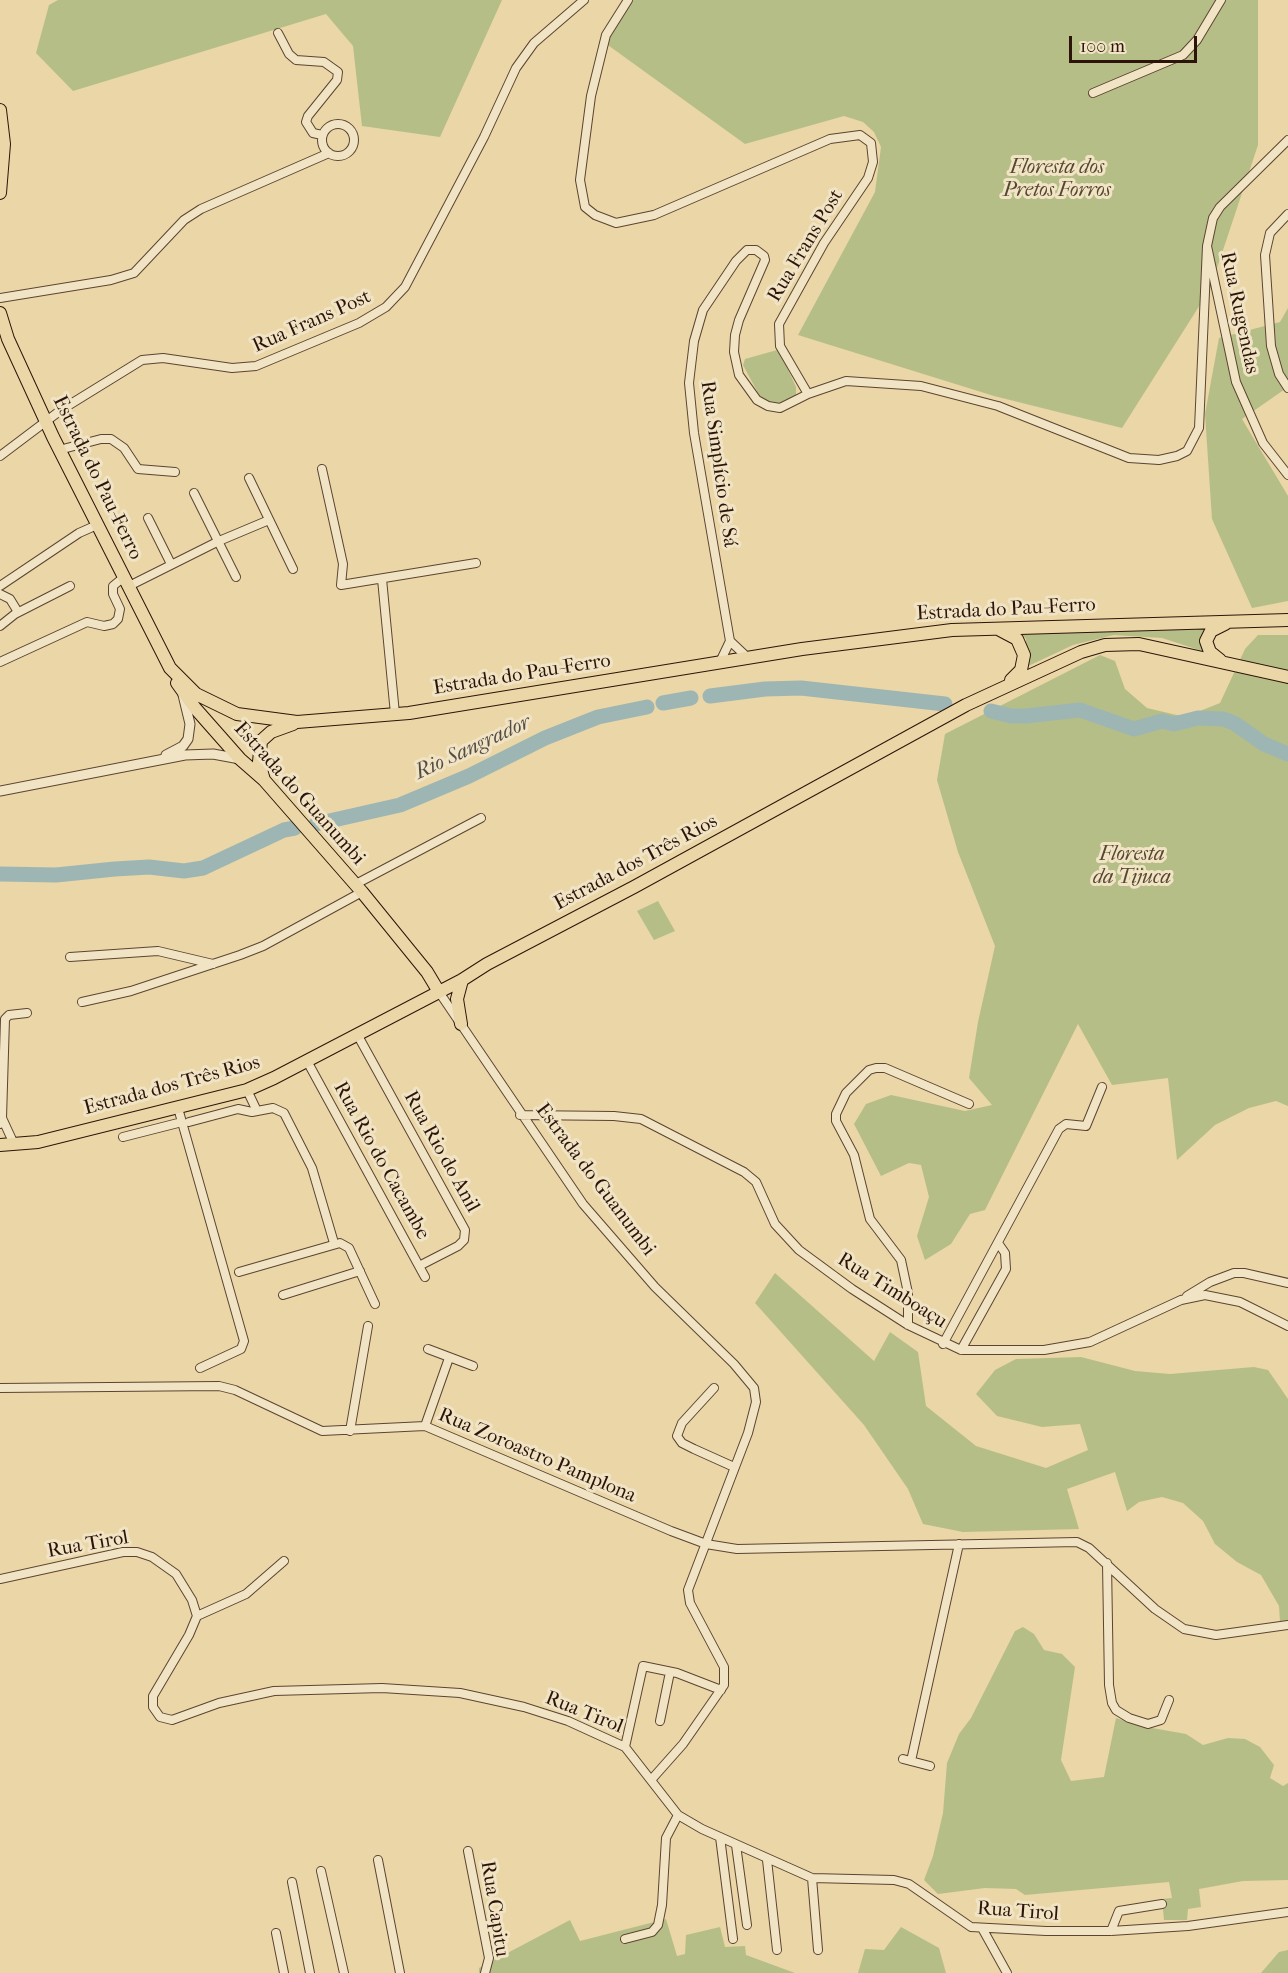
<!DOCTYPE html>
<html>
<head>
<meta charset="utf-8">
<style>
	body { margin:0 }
	#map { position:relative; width:1288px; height:1973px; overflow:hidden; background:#ead6a6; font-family:"IM FELL French Canon",serif }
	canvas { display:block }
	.scale { position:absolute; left:1069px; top:36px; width:128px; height:27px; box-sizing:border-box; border:3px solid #2c140a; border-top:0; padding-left:8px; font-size:18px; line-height:21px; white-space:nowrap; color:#2c140a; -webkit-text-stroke:4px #f1e4c5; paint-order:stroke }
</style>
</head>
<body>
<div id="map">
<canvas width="1288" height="1973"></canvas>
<div class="scale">100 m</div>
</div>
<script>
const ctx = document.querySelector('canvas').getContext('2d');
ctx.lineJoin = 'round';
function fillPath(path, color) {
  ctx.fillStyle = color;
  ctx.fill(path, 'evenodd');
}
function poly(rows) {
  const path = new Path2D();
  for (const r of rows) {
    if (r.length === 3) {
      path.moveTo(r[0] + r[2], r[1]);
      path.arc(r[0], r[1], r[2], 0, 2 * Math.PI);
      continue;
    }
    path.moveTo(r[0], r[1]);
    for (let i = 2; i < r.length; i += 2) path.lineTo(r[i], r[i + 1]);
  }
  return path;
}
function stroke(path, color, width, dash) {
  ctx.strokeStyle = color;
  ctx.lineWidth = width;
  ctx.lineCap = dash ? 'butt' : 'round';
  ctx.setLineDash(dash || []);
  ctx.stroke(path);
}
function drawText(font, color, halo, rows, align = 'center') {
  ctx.font = font + ' "IM FELL French Canon",serif';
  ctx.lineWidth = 6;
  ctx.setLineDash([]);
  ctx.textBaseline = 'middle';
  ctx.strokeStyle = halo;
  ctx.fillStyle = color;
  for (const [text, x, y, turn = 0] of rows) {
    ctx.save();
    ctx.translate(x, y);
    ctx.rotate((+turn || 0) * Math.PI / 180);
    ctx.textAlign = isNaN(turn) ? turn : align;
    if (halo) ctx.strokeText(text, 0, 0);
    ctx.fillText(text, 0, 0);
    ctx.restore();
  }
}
fillPath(poly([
	[58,0,502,0,440,137,362,126,353,46,326,14,73,91,36,53,49,5],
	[633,0,1258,0,1258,145,1210,289,1122,428,994,396,798,335,875,192,881,147,874,132,863,122,844,116,745,144,605,43],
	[1288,308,1288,387,1242,419,1288,496,1288,601,1252,608,1212,519,1205,414,1219,338,1280,322],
	[777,350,780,352,796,387,796,396,777,406,765,402,758,393,743,365,745,359],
	[1208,626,1201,639,1202,651,1162,638,1114,635,1073,645,1024,668,1026,639,1018,631],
	[1258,635,1288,635,1288,1106,1276,1101,1249,1108,1215,1125,1177,1160,1168,1078,1112,1085,1078,1024,985,1210,970,1214,951,1244,925,1260,917,1236,929,1197,921,1165,909,1163,881,1176,854,1124,866,1104,891,1095,965,1111,992,1105,969,1078,978,1022,995,946,958,852,937,780,945,734,1100,655,1115,661,1125,689,1147,708,1185,717,1220,703,1245,649],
	[658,901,675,931,654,940,637,911],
	[775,1273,874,1361,890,1332,918,1352,926,1406,976,1446,1046,1468,1088,1450,1080,1424,1042,1427,997,1416,976,1394,995,1370,1016,1359,1081,1357,1135,1371,1170,1374,1254,1367,1268,1370,1288,1399,1288,1622,1280,1622,1279,1606,1261,1575,1237,1562,1215,1544,1203,1521,1183,1503,1162,1497,1139,1502,1127,1511,1115,1472,1067,1489,1079,1529,963,1532,923,1524,908,1489,864,1425,755,1303],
	[1023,1627,1034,1634,1044,1650,1062,1654,1075,1667,1061,1760,1071,1781,1104,1777,1116,1718,1141,1726,1186,1734,1203,1745,1228,1738,1245,1739,1260,1747,1274,1765,1270,1778,1283,1786,1288,1783,1288,1880,1243,1881,1199,1889,1201,1907,1188,1909,1187,1920,1164,1920,1162,1899,1172,1898,1169,1882,1025,1895,1016,1889,985,1888,938,1894,924,1880,933,1856,943,1813,947,1763,959,1734,971,1718,1015,1631],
	[666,1919,677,1956,685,1954,686,1935,720,1927,725,1947,745,1946,746,1955,795,1973,479,1973,479,1968,570,1920,580,1941],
	[901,1927,939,1948,946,1973,858,1973,865,1949,884,1950],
	[1288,1950,1288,1973,1261,1973,1279,1952]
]), '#b6be87');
stroke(poly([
	[710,696,765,689,801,688,945,704],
	[663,703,691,698],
	[991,711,1011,716,1026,716,1080,710,1134,729,1162,721,1174,724,1198,718,1223,719,1234,723,1264,744,1288,754],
	[316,824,400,805,469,776,545,738,598,717,647,707],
	[0,874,56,875,115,869,149,867,184,871,203,868,284,830,295,828]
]), '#9db6b3', 15);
const minor = poly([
	[628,0,606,35,591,96,580,180,585,207,595,215,616,223,654,215,830,139,860,135,871,143,873,162,868,178,824,243,779,324,780,346,808,394,846,381,921,386,998,406,1129,458,1159,460,1177,456,1187,451,1199,428,1207,246],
	[278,33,289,54,296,60,324,62,338,72,337,80,308,116,306,122,313,133,322,135],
	[1093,93,1183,55,1197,40,1221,0],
	[338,140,16],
	[1288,140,1220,207,1213,218,1207,246,1236,382,1263,443,1288,475],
	[1288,214,1270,233,1265,255,1271,346,1279,374,1288,388],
	[0,298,111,280,134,273,184,220,201,209,329,153],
	[59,450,101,439,111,439,124,448,138,469,175,472],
	[0,456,61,410,142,360,163,358,232,368,256,366,359,323,386,307,405,287,484,137,516,68,534,43,584,0],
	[322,469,343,564,341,585,476,563],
	[249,478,293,569],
	[194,493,236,577],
	[148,518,171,564],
	[382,579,395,714],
	[0,586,79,533,97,525],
	[129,586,219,541,269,520],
	[0,594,10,599,18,612],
	[0,626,15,614,70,586],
	[730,641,748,658],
	[0,662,87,622,104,626,113,624,118,619,120,609,113,594,113,586,124,577],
	[720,662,730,641,694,433,689,383,694,341,703,310,736,261,747,250,756,250,764,256,765,260,739,320,735,335,734,352,739,375,757,400,768,406,780,408,808,394],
	[354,885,481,818],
	[70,957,158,951,213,964],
	[439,992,583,1204,655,1287,734,1364,754,1388,756,1402,748,1433,688,1590,690,1603,724,1667,724,1685,683,1744,651,1780],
	[82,1002,131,991,240,955,263,946,362,892],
	[357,1034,465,1230,464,1240,458,1246,419,1266],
	[307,1061,425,1277],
	[247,1090,257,1111],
	[178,1108,244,1341,241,1349,200,1368],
	[520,1115,614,1116,641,1119,744,1172,756,1182,775,1224,799,1250,852,1289,908,1325,961,1350,1044,1350,1090,1342,1181,1300,1205,1295,1240,1302,1288,1326],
	[2,1118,14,1144],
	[189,1122,238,1109,252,1112,273,1108,284,1113,312,1168,334,1243],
	[0,1124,2,1118,5,1019,9,1015,27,1013],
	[123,1137,182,1122],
	[239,1272,340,1243,349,1248,375,1304],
	[283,1295,360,1271],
	[1187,1296,1210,1282,1234,1273,1244,1273,1288,1283],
	[908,1325,908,1293,901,1260,870,1219,854,1155,836,1121,836,1114,846,1093,869,1070,876,1068,885,1068,969,1104],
	[943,1344,1059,1129,1066,1124,1086,1126,1102,1087],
	[428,1349,473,1366],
	[961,1350,1006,1269,1005,1253,998,1243],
	[0,1388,219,1386,235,1390,322,1431,425,1426,671,1531,706,1544,737,1549,1077,1542,1089,1548,1155,1609,1184,1629,1216,1635,1288,1625],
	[714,1388,682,1423,677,1436,682,1443,694,1449,734,1467],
	[425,1426,449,1358],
	[350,1431,368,1326],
	[1107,1563,1109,1685,1112,1703,1116,1710,1129,1718,1148,1724,1161,1720,1169,1700],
	[0,1579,123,1552,137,1552,152,1557,176,1574,192,1600,197,1616,189,1635,153,1696,153,1707,160,1717,172,1720,219,1703,274,1691,382,1688,460,1693,524,1707,568,1721,625,1747,678,1815,702,1829,812,1878,894,1880,909,1884,971,1927,1046,1931,1111,1931,1188,1926,1288,1912],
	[197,1616,246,1594,284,1561],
	[660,1721,670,1672],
	[625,1747,643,1666,677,1673,721,1690],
	[903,1759,930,1766],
	[911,1761,959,1544],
	[720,1837,733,1939],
	[736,1845,747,1925],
	[468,1851,489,1958,485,1973],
	[378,1860,400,1973],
	[767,1860,777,1950],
	[321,1871,344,1973],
	[812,1878,818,1950],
	[292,1882,310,1973],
	[982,1928,1007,1973],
	[1111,1931,1119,1911,1162,1904],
	[276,1933,284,1973],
	[625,1939,652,1932,658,1925,662,1905,666,1838,678,1815]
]);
const tertiary = poly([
	[166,755,183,746,188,739,190,724,183,695],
	[0,791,185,755,213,754,240,759]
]);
const primary = poly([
	[0,110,4,144,0,193],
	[0,313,8,339,53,437,170,668,196,694,237,714,297,722,409,713,802,649,952,630,1288,620],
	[1000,630,1017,639,1024,655,1021,670,1011,680],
	[1220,660,1210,652,1206,641,1211,631,1225,624],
	[177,683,195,708,240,759,264,780,362,892,427,972,439,992],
	[264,780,259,762,261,741,271,732,293,724],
	[461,1024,457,999,462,980],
	[0,1145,38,1142,247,1090,274,1078,462,980,487,964,634,887,966,705,1081,652,1105,645,1139,644,1288,677]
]);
stroke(minor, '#5c4431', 10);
stroke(tertiary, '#5c4431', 11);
stroke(primary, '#2c140a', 14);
stroke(minor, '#f1e4c5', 8);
stroke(tertiary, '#f1e4c5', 9);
stroke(primary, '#ead6a6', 12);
drawText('italic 20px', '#554730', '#f1e4c5', [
	["Floresta dos",1057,168],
	["Pretos Forros",1057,191],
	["Floresta",1132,855],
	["da Tijuca",1132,878]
]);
drawText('20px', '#2c140a', '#f1e4c5', [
	["Rua Frans Post",806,246,-59],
	["Rua Rugendas",1239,313,78],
	["Rua Frans Post",312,322,-24],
	["Rua Simplício de Sá",718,464,82],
	["Estrada do Pau-Ferro",97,478,64],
	["Estrada do Pau-Ferro",1006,610,-3],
	["Estrada do Pau-Ferro",522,675,-9],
	["Estrada do Guanumbi",299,794,48],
	["Estrada dos Três Rios",636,863,-28],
	["Estrada dos Três Rios",172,1086,-15],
	["Rua Rio do Anil",441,1152,61],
	["Rua Rio do Cacambe",381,1161,61],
	["Estrada do Guanumbi",595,1180,53],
	["Rua Timboaçu",892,1291,32],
	["Rua Zoroastro Pamplona",537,1456,23],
	["Rua Tirol",88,1545,-10],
	["Rua Tirol",584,1713,22],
	["Rua Capitu",494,1909,81],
	["Rua Tirol",1018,1912,4]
]);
drawText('italic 21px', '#544d45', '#f1e4c5', [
	["Rio Sangrador",473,748,-25]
]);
</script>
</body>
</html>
